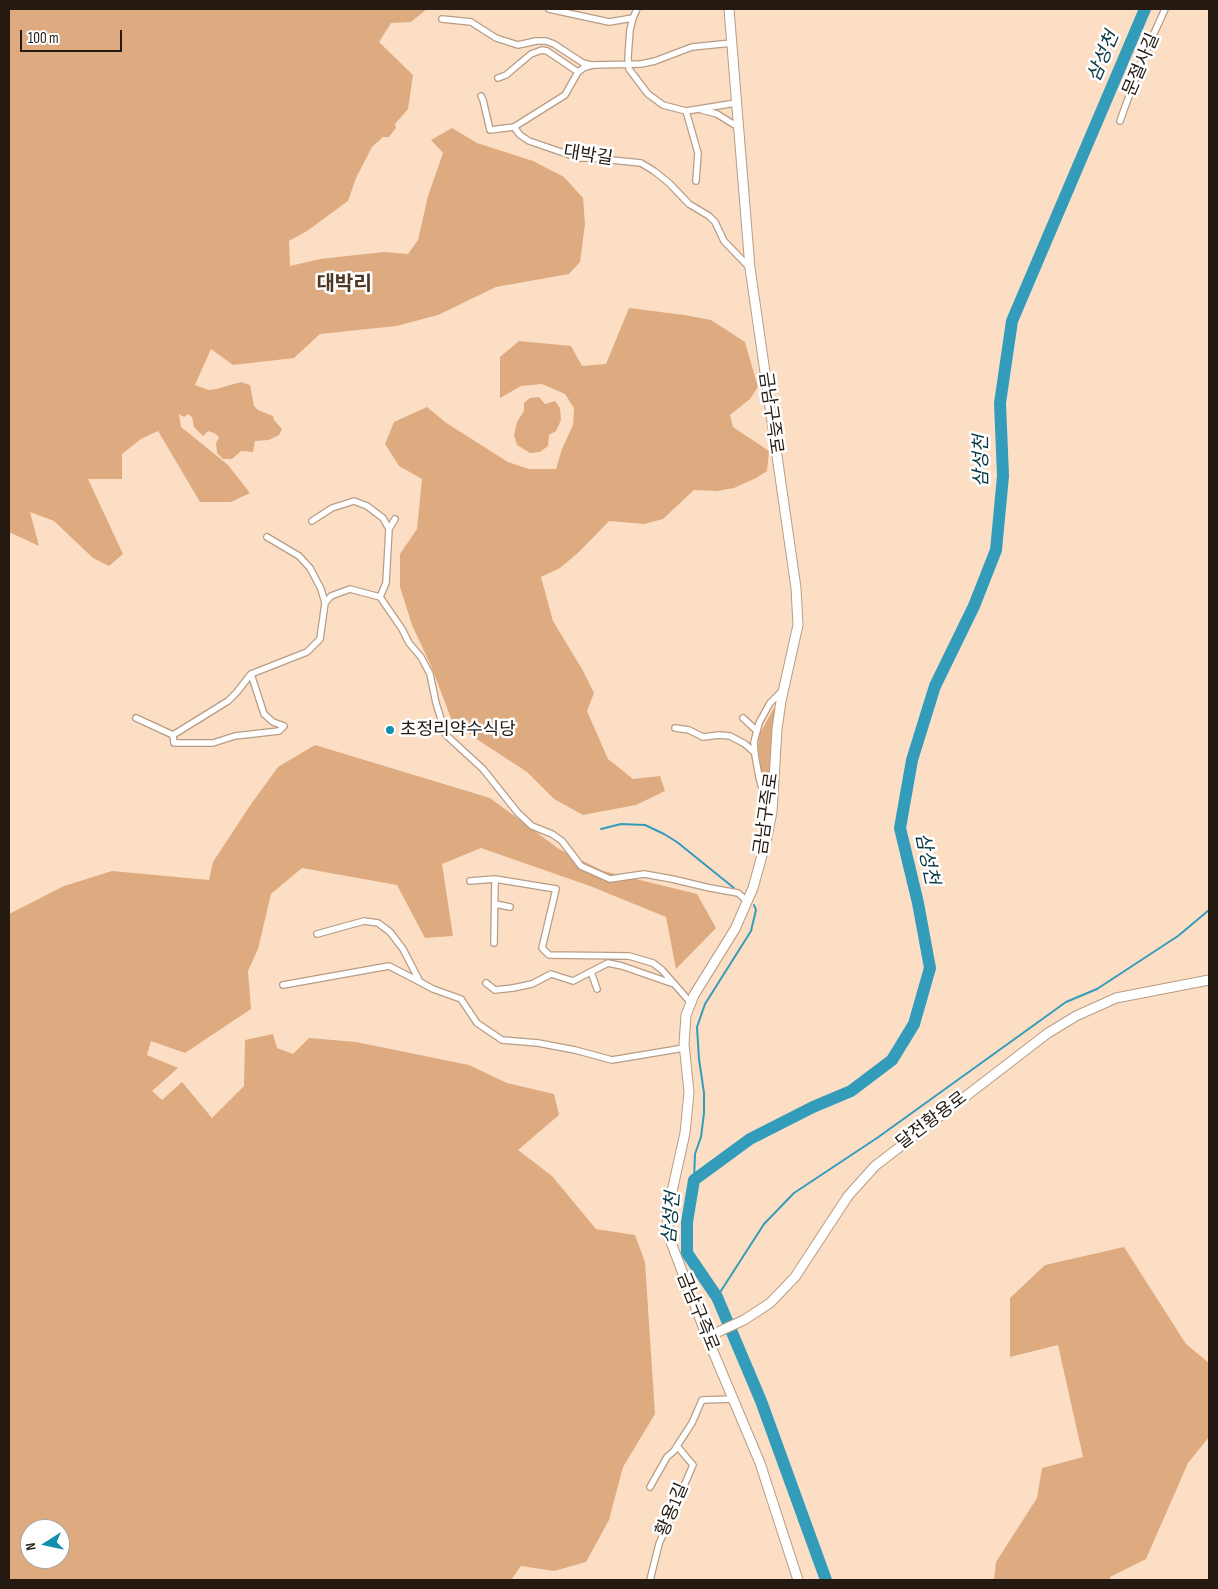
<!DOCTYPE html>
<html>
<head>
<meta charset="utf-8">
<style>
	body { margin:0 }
	#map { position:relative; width:1218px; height:1589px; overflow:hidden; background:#fcdec5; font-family:"Sofia Sans Condensed",sans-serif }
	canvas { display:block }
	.frame { position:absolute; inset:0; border:10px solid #251a11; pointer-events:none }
	.north { position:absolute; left:20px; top:1519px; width:50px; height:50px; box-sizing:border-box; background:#fff; border:1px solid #a8a3a0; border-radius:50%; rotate:260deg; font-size:14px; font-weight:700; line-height:20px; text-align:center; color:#251a11 }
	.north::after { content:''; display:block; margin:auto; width:18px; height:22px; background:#118dae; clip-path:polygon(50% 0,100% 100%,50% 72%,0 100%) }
	.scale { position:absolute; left:20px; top:30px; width:102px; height:22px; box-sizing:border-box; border:2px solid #251a11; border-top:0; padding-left:6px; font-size:15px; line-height:18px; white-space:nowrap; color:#251a11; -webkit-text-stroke:4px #fff; paint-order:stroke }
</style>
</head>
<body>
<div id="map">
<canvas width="1218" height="1589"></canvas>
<div class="frame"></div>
<div class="north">N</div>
<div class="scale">100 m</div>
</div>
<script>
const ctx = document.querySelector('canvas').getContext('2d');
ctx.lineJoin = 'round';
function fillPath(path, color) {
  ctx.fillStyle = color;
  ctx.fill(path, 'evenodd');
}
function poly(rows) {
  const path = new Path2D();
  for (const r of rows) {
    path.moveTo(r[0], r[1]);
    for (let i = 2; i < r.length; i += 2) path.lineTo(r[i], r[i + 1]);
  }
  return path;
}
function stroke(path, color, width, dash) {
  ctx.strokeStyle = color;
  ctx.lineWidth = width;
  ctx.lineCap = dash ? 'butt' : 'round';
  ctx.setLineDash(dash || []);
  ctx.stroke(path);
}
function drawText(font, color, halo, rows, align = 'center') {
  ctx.font = font + ' "Sofia Sans Condensed","Noto Sans KR",sans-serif';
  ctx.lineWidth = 5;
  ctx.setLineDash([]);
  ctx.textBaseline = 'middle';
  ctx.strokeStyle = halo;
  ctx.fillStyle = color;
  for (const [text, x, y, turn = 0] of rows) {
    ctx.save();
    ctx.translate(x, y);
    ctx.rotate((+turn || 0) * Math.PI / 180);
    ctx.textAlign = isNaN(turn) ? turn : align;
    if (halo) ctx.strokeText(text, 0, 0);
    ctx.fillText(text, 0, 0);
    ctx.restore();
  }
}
fillPath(poly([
	[9,9,427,9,411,22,391,23,379,42,413,75,408,109,395,124,396,128,389,137,383,137,372,147,356,178,348,201,307,231,289,241,290,266,320,259,384,252,408,254,418,240,428,196,443,153,431,140,452,128,477,143,533,161,564,177,583,198,585,224,580,262,569,274,496,287,438,315,396,326,320,334,294,358,233,365,211,349,195,385,209,390,216,389,241,382,250,385,254,406,258,410,273,416,274,420,282,429,279,435,269,440,255,441,253,452,241,451,232,459,223,459,217,453,216,443,219,437,214,433,208,431,203,436,194,427,192,417,188,414,184,417,179,414,181,427,228,465,250,493,231,502,200,502,158,431,141,439,122,454,122,479,88,479,123,554,109,566,93,558,54,521,30,512,39,546,9,532],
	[629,308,684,315,711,320,745,342,758,387,750,399,730,415,733,427,769,451,767,471,756,478,734,488,717,491,694,490,663,519,644,524,609,521,579,552,560,568,541,577,553,621,582,669,594,693,587,711,608,759,633,779,660,776,665,791,636,805,583,815,554,799,527,772,478,740,452,721,432,668,412,625,400,587,400,554,417,529,422,479,399,466,385,444,394,422,427,407,445,422,508,462,529,469,556,469,562,449,573,425,574,408,565,394,542,384,521,386,500,398,500,357,519,341,571,346,582,366,606,364],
	[539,397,545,404,555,401,560,408,561,420,556,431,549,435,548,446,540,452,530,453,517,445,514,435,517,422,524,411,524,403,530,398],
	[775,706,769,790,761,770,758,746,760,733],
	[315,745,490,798,559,849,603,871,697,894,716,928,676,969,666,917,590,886,481,848,442,864,453,936,425,938,397,885,302,868,271,894,258,949,248,971,251,1009,185,1053,151,1041,147,1055,178,1068,152,1091,162,1100,182,1082,212,1118,244,1086,245,1040,273,1034,277,1048,293,1054,309,1038,356,1042,469,1065,507,1083,554,1094,559,1115,518,1150,552,1176,596,1229,635,1235,645,1262,655,1414,623,1467,609,1520,586,1562,554,1571,521,1566,511,1580,9,1580,9,914,64,886,112,871,209,880,213,862,249,807,278,767],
	[30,1529,60,1529,60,1559,30,1559],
	[1124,1247,1186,1344,1209,1363,1209,1437,1188,1463,1146,1559,1110,1577,1110,1580,994,1580,996,1562,1037,1498,1042,1468,1083,1457,1058,1345,1010,1357,1010,1298,1045,1265]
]), '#deab80');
stroke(poly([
	[601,829,621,824,645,825,664,834,677,842,734,888],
	[694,1180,695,1154,701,1137,704,1113,704,1093,699,1059,697,1027,705,1004,751,931,756,910,754,905],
	[717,1297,764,1224,794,1193,877,1138,1066,1002,1097,989,1178,936,1209,910]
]), '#349cbb', 2);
stroke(poly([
	[826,1580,761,1401,717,1297,687,1253,687,1222,694,1180,750,1139,813,1107,851,1091,892,1060,914,1024,930,968,918,903,900,828,912,760,935,686,974,606,996,550,1003,476,1000,403,1012,321,1145,9]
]), '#349cbb', 12);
const minor = poly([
	[549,9,609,22,633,18],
	[637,9,633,18,630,30,628,57,629,69,648,94,663,105,686,111,736,103],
	[442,19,471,22,496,38,518,45,536,41,546,41,554,44,583,63,591,65],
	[498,78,506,75,531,54,542,50,547,51,578,72],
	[481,96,483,100,490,130,514,127,565,95,578,72,585,67,593,65,641,64,655,61,692,47,732,43],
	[702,110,717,114,738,127],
	[686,111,698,153,696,181],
	[1120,121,1142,60,1165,9],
	[514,127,520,135,529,141,570,155,580,158,591,158,641,163,654,171,669,183,689,204,709,216,715,222,724,241,750,268],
	[312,521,332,508,354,501,367,506,383,518,389,529,395,519],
	[389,529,386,583,380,597,402,629,409,643,421,657,430,674,436,703,446,735,483,769,518,813,532,826,552,834,562,841,581,866,610,879,644,874,672,879,710,888,738,893,747,901],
	[267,537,299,556,310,568,321,589,325,603,331,596,350,589,380,597],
	[136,718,173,735,228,701,237,692,251,674,307,652,320,639,325,603],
	[743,718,757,731],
	[675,728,689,730,703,737,719,735,730,736,745,744,755,753],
	[173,735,174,743,213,743,235,736,279,731,284,726,273,722,264,714,251,674],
	[771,808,764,796,759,777,755,755,754,742,759,723,770,703,782,691],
	[470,881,495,879,556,889,542,948,549,955,629,956,653,963,662,970,691,1003],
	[495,904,510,907],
	[317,934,364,921,378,923,390,932,403,949,420,982,433,989,461,999,477,1023,502,1040,538,1043,575,1050,612,1060,684,1048],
	[494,943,495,879],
	[591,972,597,989],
	[486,983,495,990,513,988,532,984,551,974,573,981,608,963,622,966,671,983],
	[283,985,389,966,420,982],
	[650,1487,667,1457,674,1451,677,1446],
	[650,1580,659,1544,693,1465,677,1446,692,1423,702,1400,733,1399]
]);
const secondary = poly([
	[729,9,750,268,796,588,798,625,781,701,777,729,772,812,766,841,753,888,735,929,694,995,686,1015,684,1044,689,1092,685,1133,667,1214,669,1237,707,1337,760,1463,798,1580],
	[707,1337,744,1320,770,1303,795,1277,848,1196,875,1166,1048,1033,1076,1016,1116,998,1209,980]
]);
stroke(minor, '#b89c84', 8);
stroke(secondary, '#b89c84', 11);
stroke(minor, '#fff', 5.5);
stroke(secondary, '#fff', 9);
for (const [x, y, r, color] of [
	[390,730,5,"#118dae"]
]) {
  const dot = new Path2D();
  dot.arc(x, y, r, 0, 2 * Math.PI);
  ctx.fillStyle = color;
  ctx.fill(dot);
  stroke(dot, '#fff', 2);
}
drawText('18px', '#251a11', '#fff', [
	["문절사길",1142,65,-67],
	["대박길",588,156,9],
	["금남구즉로",770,413,82],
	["금남구즉로",767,814,-82],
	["달전황용로",932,1121,-37],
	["금남구즉로",697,1312,68],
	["황용1길",673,1510,-67]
]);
drawText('18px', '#251a11', '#fff', [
	["초정리약수식당",400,730]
], 'left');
drawText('italic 19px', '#073744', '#fff', [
	["삼성천",1104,57,-67],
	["삼성천",982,461,-90],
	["삼성천",926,859,78],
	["삼성천",672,1218,-85]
]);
drawText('bold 20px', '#4f3823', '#fff', [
	["대박리",344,285]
]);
</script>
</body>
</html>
